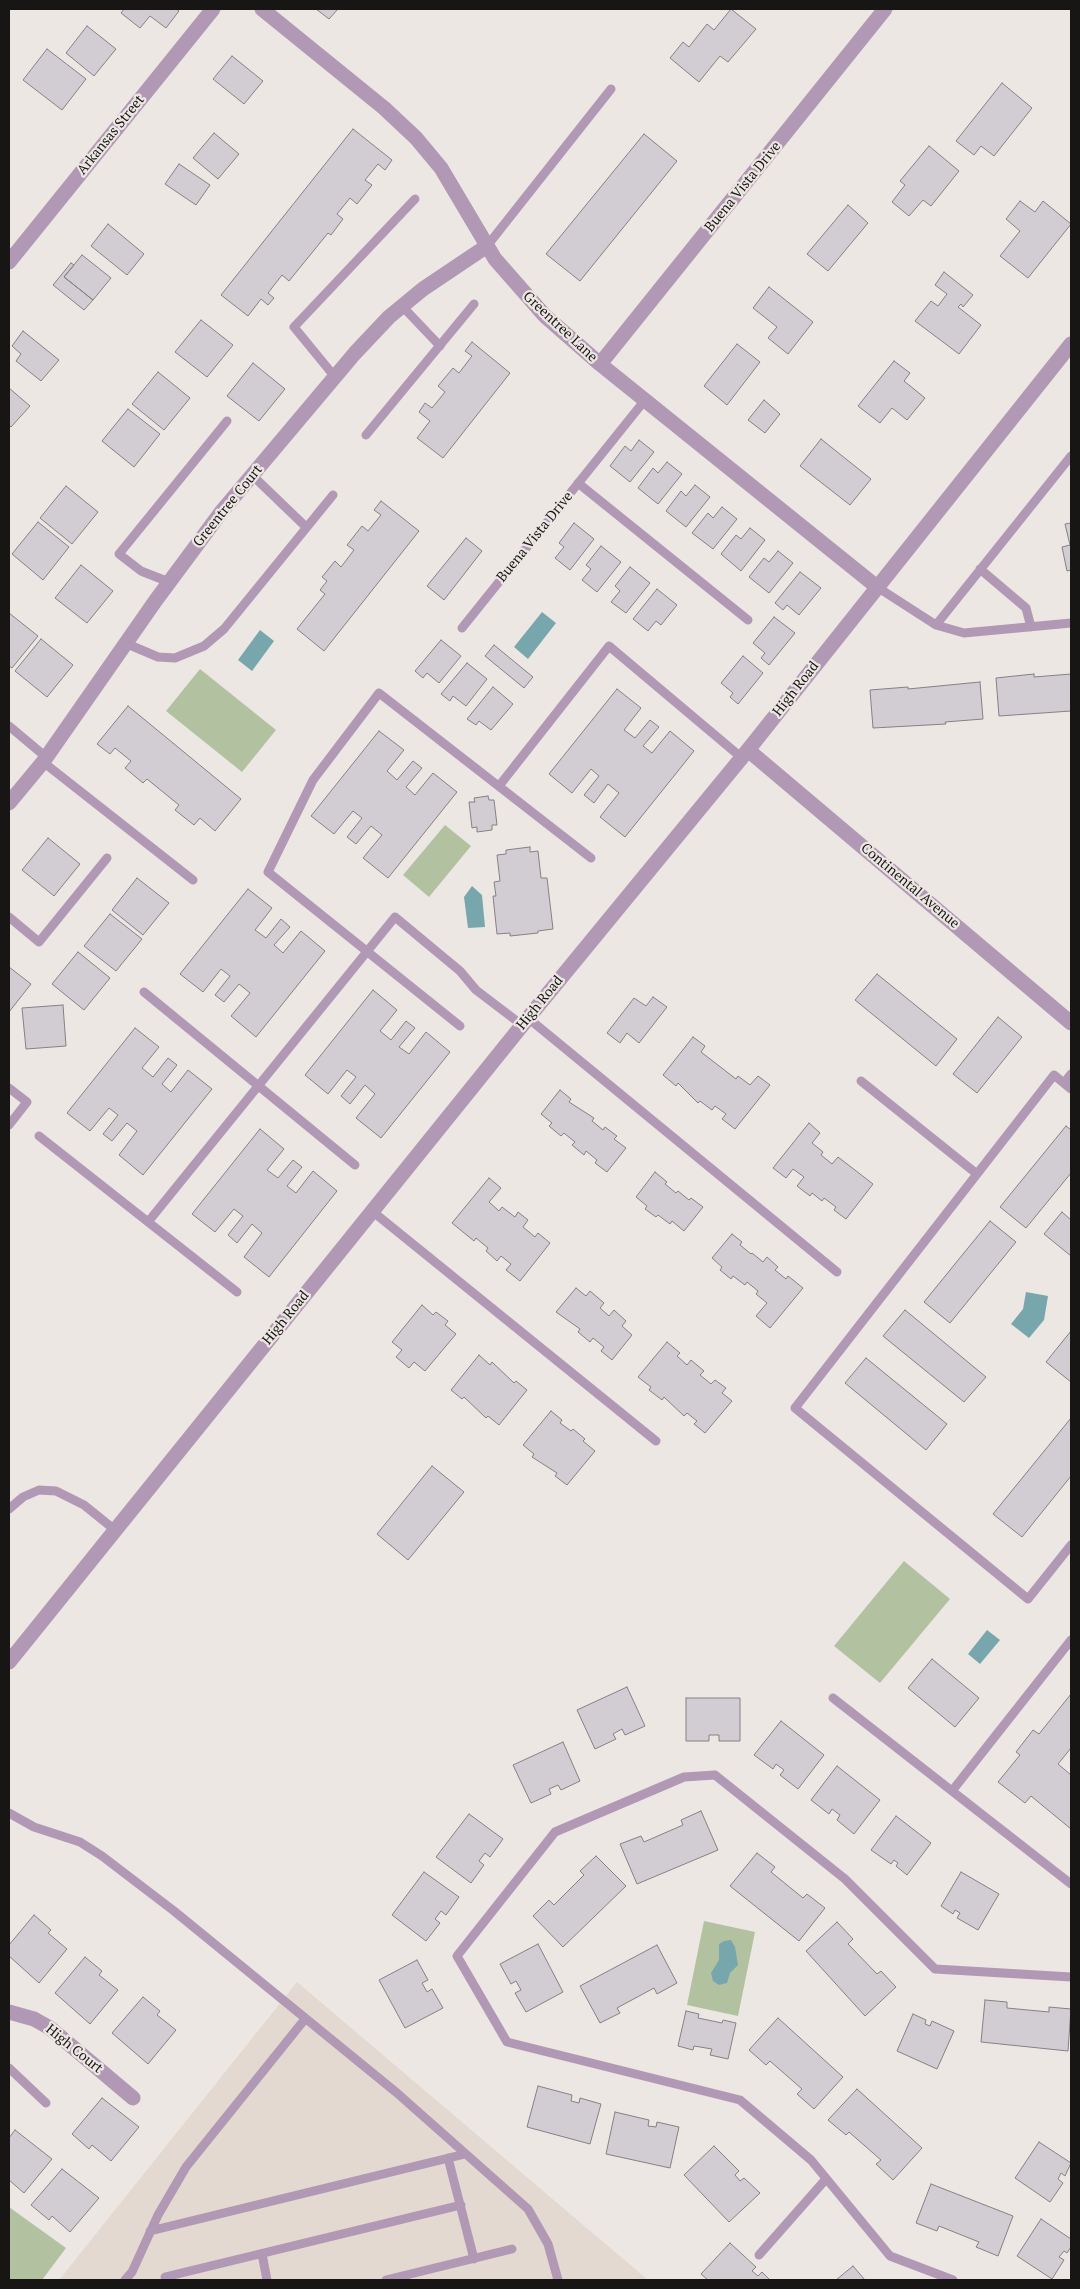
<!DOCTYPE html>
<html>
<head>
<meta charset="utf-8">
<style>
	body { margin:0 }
	#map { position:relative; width:1080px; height:2289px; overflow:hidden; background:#ece7e3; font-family:"PT Serif",serif }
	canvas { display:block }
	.frame { position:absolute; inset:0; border:10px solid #181615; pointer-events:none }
</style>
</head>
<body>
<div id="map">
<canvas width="1080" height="2289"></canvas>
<div class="frame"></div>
</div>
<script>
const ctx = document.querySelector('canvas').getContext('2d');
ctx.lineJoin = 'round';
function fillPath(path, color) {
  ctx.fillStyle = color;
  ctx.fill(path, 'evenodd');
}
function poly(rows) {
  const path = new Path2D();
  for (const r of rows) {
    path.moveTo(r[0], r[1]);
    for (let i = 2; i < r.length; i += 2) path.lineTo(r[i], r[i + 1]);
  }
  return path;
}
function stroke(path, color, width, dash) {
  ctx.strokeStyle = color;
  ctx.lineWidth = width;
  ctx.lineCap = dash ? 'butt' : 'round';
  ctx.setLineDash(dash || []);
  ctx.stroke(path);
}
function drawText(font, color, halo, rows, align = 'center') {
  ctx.font = font + ' "PT Serif",serif';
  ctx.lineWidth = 4.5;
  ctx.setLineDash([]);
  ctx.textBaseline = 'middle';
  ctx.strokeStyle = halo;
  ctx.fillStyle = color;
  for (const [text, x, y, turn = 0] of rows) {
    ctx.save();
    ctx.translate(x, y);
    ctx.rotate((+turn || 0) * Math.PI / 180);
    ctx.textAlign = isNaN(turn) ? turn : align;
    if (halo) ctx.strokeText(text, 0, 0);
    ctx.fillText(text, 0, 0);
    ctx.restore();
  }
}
fillPath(poly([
	[297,1982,648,2280,59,2280]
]), '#e4d9d0');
fillPath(poly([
	[200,669,276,730,242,772,166,711],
	[445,825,471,846,429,897,403,875],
	[904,1561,950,1599,880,1683,834,1646],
	[704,1921,755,1932,738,2016,687,2005],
	[9,2207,66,2248,42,2280,9,2280]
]), '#b2c2a1');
fillPath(poly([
	[542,612,556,623,528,659,514,647],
	[260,630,274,641,252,671,238,660],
	[472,886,482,895,485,927,468,928,464,897],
	[1026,1292,1048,1296,1044,1320,1029,1338,1011,1324,1023,1309],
	[987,1630,1000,1640,980,1664,968,1654],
	[731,1940,735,1947,738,1965,730,1973,727,1983,719,1985,713,1981,711,1973,719,1960,719,1944,724,1941]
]), '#77a7ac');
const building = poly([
	[124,9,176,9,179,11,166,28,150,16,140,28,121,13,124,9],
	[316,9,338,9,329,19,316,9],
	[731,9,756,29,728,62,720,56,699,82,670,58,683,42,689,47,707,24,714,30,731,9],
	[87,26,116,49,94,76,66,53,87,26],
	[47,49,86,79,62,110,23,80,47,49],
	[232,56,263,81,244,104,213,79,232,56],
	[1002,83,1032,108,994,156,981,146,974,155,956,141,1002,83],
	[353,129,392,160,385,170,378,164,365,180,372,185,357,204,350,198,337,214,343,219,331,235,328,233,289,281,282,275,268,293,274,298,268,305,261,299,248,316,221,295,353,129],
	[214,133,239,154,218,179,193,158,214,133],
	[644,134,677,161,580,281,546,254,644,134],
	[929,146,959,171,931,206,923,200,909,216,892,202,905,185,900,181,929,146],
	[179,164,210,185,196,205,165,184,179,164],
	[1020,201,1035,212,1043,201,1071,224,1028,278,1000,256,1020,231,1006,219,1020,201],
	[848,205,868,223,828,271,807,254,848,205],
	[108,224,144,254,127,275,91,246,108,224],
	[82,255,111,278,93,300,64,277,82,255],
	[71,263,74,265,64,277,93,300,84,310,53,285,71,263],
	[944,272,973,295,963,307,961,304,958,307,981,325,959,354,915,321,931,301,938,306,947,294,935,285,944,272],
	[769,287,813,322,788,354,768,338,777,327,753,308,769,287],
	[201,320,233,345,207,377,175,352,201,320],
	[23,331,59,360,41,381,16,361,21,354,12,346,23,331],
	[472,342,510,373,443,458,417,438,430,421,419,412,425,403,432,408,445,392,438,386,453,368,459,373,472,356,465,351,472,342],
	[737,344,760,362,727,405,704,386,737,344],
	[894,361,910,373,904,381,925,398,907,420,892,408,880,423,858,406,894,361],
	[253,363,285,389,259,421,227,396,253,363],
	[158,372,190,398,164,430,132,404,158,372],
	[9,388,30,406,11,427,9,425,9,388],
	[764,400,780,414,765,433,748,420,764,400],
	[128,409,160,434,134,467,102,441,128,409],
	[821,439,871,479,850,505,800,466,821,439],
	[639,440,654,452,630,482,610,466,625,446,631,451,639,440],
	[667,462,682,474,658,504,638,488,653,468,658,473,667,462],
	[695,485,710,497,686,527,666,511,681,491,686,496,695,485],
	[66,486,98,512,72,544,40,518,66,486],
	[381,501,419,531,324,651,297,629,325,594,320,590,327,581,322,577,335,561,341,567,354,550,347,545,362,526,368,531,381,515,374,510,381,501],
	[722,507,737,519,713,549,692,533,708,513,713,518,722,507],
	[38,522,69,547,43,580,12,554,38,522],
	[574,523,594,539,570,570,555,558,564,547,559,543,574,523],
	[1071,523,1071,570,1067,571,1062,547,1070,545,1065,524,1071,523],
	[750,528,765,540,741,571,721,554,736,535,741,539,750,528],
	[466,538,482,551,444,600,427,586,466,538],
	[601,546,621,562,597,592,582,580,591,569,586,565,601,546],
	[778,551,793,563,769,593,749,577,764,558,769,562,778,551],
	[81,565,113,591,87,623,55,598,81,565],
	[630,567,650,583,626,613,611,602,620,591,615,586,630,567],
	[800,572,821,588,799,615,787,605,783,610,775,603,800,572],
	[657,589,677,605,661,625,656,621,648,631,633,619,657,589],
	[9,613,38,636,12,668,9,666,9,613],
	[774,617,795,633,769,665,761,658,765,653,753,643,774,617],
	[41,639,73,665,47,697,15,671,41,639],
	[441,640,461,656,439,683,427,673,423,678,415,671,441,640],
	[494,645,533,677,524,688,485,656,494,645],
	[743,656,763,673,738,704,730,697,733,693,721,683,743,656],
	[467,663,487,679,466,706,453,696,450,701,441,694,467,663],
	[1034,674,1034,677,1071,674,1071,711,999,716,996,678,1034,674],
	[980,682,983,719,945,722,946,724,873,728,870,690,908,687,908,689,980,682],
	[493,687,513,704,491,730,479,721,476,725,467,719,493,687],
	[617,689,641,708,624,730,635,738,650,720,659,727,643,746,652,753,670,731,694,751,625,837,600,817,619,793,608,784,594,803,584,795,599,776,591,769,572,793,549,774,617,689],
	[128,706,241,799,215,831,200,818,194,825,175,810,179,805,147,779,143,783,125,768,131,761,115,748,110,754,97,744,128,706],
	[379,731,404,750,387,771,397,780,413,761,422,768,406,787,415,795,433,773,457,792,388,878,363,858,382,835,371,826,356,844,347,837,362,818,353,811,334,834,311,816,379,731],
	[488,796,489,800,494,800,497,825,492,825,492,830,477,832,477,827,472,828,469,802,475,802,474,798,488,796],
	[48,838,80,864,54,896,22,870,48,838],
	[530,847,530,852,538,851,541,878,547,878,553,929,538,931,538,933,510,936,510,933,497,934,493,896,496,896,494,882,500,881,497,855,506,854,506,850,530,847],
	[137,878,169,903,143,935,112,910,137,878],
	[248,889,272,908,255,930,266,938,281,919,290,927,274,945,283,953,301,931,325,951,256,1037,231,1016,250,993,239,984,224,1002,215,995,230,976,221,969,203,992,180,974,248,889],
	[110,914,142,939,116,971,84,946,110,914],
	[78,952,110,978,84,1010,52,984,78,952],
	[9,967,31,984,9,1012,9,967],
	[877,974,957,1039,936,1066,855,1000,877,974],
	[373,990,397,1010,380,1031,391,1040,406,1021,415,1028,399,1047,409,1054,426,1032,450,1052,381,1138,356,1118,375,1094,365,1085,350,1104,341,1096,356,1077,347,1070,328,1094,305,1075,373,990],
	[653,997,667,1007,639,1043,627,1033,620,1043,607,1033,634,998,646,1006,653,997],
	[63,1005,66,1046,26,1049,22,1008,63,1005],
	[998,1017,1022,1037,977,1093,953,1074,998,1017],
	[135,1028,159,1047,142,1068,153,1077,168,1058,177,1065,162,1084,171,1092,188,1070,212,1089,143,1175,119,1155,137,1131,127,1123,112,1141,103,1134,118,1115,109,1108,90,1131,67,1113,135,1028],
	[693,1037,705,1046,701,1052,736,1079,738,1076,750,1085,758,1076,770,1085,735,1129,722,1119,726,1114,715,1106,712,1110,700,1101,698,1103,678,1083,676,1086,663,1075,693,1037],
	[560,1090,571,1099,569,1102,594,1118,592,1121,603,1130,605,1127,617,1136,614,1139,626,1148,607,1172,595,1163,597,1160,586,1151,584,1155,572,1145,575,1142,564,1133,561,1136,549,1126,552,1123,541,1114,560,1090],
	[809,1123,820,1133,812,1143,823,1152,821,1155,832,1164,838,1157,873,1184,846,1219,834,1210,836,1207,824,1198,822,1201,812,1193,810,1196,797,1186,804,1177,793,1169,786,1178,773,1168,809,1123],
	[1066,1126,1071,1130,1071,1173,1026,1228,1000,1207,1066,1126],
	[260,1129,284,1149,267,1170,278,1178,293,1160,302,1167,287,1186,296,1193,313,1171,337,1191,269,1277,244,1257,262,1233,252,1224,237,1243,228,1235,243,1216,234,1209,215,1232,192,1214,260,1129],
	[655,1172,667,1182,665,1184,676,1193,678,1191,689,1200,691,1198,703,1207,684,1231,672,1221,670,1224,658,1215,656,1217,645,1209,647,1206,636,1197,655,1172],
	[489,1178,501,1188,489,1202,499,1211,502,1207,515,1217,518,1212,528,1220,523,1227,535,1237,538,1233,550,1243,520,1281,506,1270,511,1264,501,1256,497,1261,486,1251,488,1248,476,1238,474,1241,452,1223,489,1178],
	[1062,1212,1071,1220,1071,1256,1044,1234,1062,1212],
	[990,1221,1016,1242,950,1323,924,1302,990,1221],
	[732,1234,742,1242,740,1245,751,1254,752,1253,763,1262,767,1257,778,1267,775,1270,786,1279,788,1276,803,1288,770,1328,756,1316,767,1303,756,1294,758,1291,747,1282,745,1285,733,1276,731,1279,720,1270,722,1267,712,1258,732,1234],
	[576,1288,586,1296,590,1291,604,1303,600,1308,609,1316,614,1310,626,1321,622,1326,632,1335,612,1360,601,1351,604,1347,593,1338,590,1342,578,1332,580,1329,556,1312,576,1288],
	[422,1305,433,1315,436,1312,448,1321,445,1325,456,1334,425,1371,414,1362,409,1368,396,1357,402,1350,392,1342,422,1305],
	[905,1310,986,1377,964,1402,883,1336,905,1310],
	[1071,1331,1071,1382,1046,1362,1071,1331],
	[667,1342,680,1353,677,1356,687,1365,691,1360,704,1371,700,1375,711,1384,715,1380,726,1388,722,1393,732,1401,705,1433,694,1424,697,1421,687,1413,684,1416,664,1397,662,1400,649,1390,651,1387,638,1377,667,1342],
	[479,1355,490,1365,492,1362,514,1383,516,1381,527,1390,499,1425,488,1416,486,1418,464,1397,462,1399,451,1390,479,1355],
	[866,1358,947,1424,926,1450,845,1383,866,1358],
	[551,1411,562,1420,560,1423,571,1431,573,1429,585,1439,583,1441,595,1451,567,1485,555,1476,557,1473,532,1457,534,1454,523,1445,551,1411],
	[1071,1418,1071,1476,1022,1537,993,1514,1071,1418],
	[432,1466,464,1492,408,1560,377,1534,432,1466],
	[932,1659,979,1698,955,1727,908,1688,932,1659],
	[627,1687,645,1726,625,1735,622,1729,613,1734,616,1739,595,1749,577,1710,627,1687],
	[1071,1694,1071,1748,1058,1764,1071,1775,1071,1829,1031,1796,1025,1803,998,1782,1020,1755,1016,1752,1033,1730,1039,1734,1071,1694],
	[686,1698,740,1698,740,1741,719,1741,719,1735,709,1735,709,1741,686,1741,686,1698],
	[781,1721,824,1755,798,1789,780,1775,784,1770,776,1764,773,1769,754,1755,781,1721],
	[563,1742,580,1781,561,1790,558,1785,549,1789,551,1794,531,1803,513,1765,563,1742],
	[837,1766,880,1800,854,1834,837,1820,840,1815,832,1809,829,1814,811,1800,837,1766],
	[701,1811,718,1850,637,1884,620,1844,641,1836,644,1842,683,1825,681,1820,701,1811],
	[469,1814,503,1839,490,1857,485,1853,479,1861,484,1865,471,1883,436,1857,469,1814],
	[896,1816,931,1843,907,1875,896,1866,898,1863,894,1860,891,1864,871,1850,896,1816],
	[757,1853,775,1867,771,1872,803,1898,807,1894,825,1908,799,1941,730,1886,757,1853],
	[596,1856,626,1886,563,1947,533,1916,549,1900,554,1905,584,1875,580,1871,596,1856],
	[424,1872,459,1897,446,1915,441,1911,435,1919,440,1923,426,1941,392,1915,424,1872],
	[961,1872,999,1894,978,1930,957,1918,960,1913,955,1910,953,1914,941,1906,961,1872],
	[34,1915,51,1930,48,1933,67,1949,39,1983,9,1956,9,1945,34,1915],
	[837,1922,853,1939,848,1944,877,1974,881,1971,896,1987,865,2016,806,1951,837,1922],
	[538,1944,563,1992,526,2012,515,1993,521,1990,516,1981,511,1984,500,1964,538,1944],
	[657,1945,677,1983,657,1994,654,1988,617,2008,620,2013,600,2023,580,1986,657,1945],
	[85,1957,102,1971,99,1975,118,1990,90,2024,55,1993,85,1957],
	[417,1960,428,1980,422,1983,427,1992,432,1989,443,2008,405,2028,379,1980,417,1960],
	[143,1997,160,2011,157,2015,176,2030,148,2064,112,2033,143,1997],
	[985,2000,1007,2002,1007,2008,1049,2012,1049,2007,1071,2009,1068,2051,981,2042,985,2000],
	[686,2011,699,2014,698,2018,722,2023,723,2020,736,2023,728,2059,710,2055,712,2049,694,2046,693,2050,678,2046,686,2011],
	[913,2014,926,2020,925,2024,930,2026,932,2021,954,2031,937,2069,897,2051,913,2014],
	[778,2018,843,2077,814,2109,797,2094,802,2089,770,2061,766,2065,749,2050,778,2018],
	[538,2086,572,2095,571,2101,579,2103,580,2098,601,2104,590,2144,527,2127,538,2086],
	[857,2089,922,2148,893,2180,876,2164,881,2160,849,2132,846,2135,828,2120,857,2089],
	[102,2098,139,2127,111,2161,92,2145,89,2149,72,2134,102,2098],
	[615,2112,649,2120,648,2126,656,2127,657,2122,679,2127,670,2168,606,2154,615,2112],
	[15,2130,52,2159,24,2193,9,2180,9,2138,15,2130],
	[1039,2142,1071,2163,1065,2176,1061,2173,1058,2179,1063,2183,1050,2202,1015,2178,1039,2142],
	[714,2146,739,2171,735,2175,740,2181,744,2178,760,2193,729,2222,684,2175,714,2146],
	[62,2169,99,2198,70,2232,52,2216,49,2220,31,2205,62,2169],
	[931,2184,1013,2216,998,2256,976,2247,979,2242,939,2226,937,2231,916,2223,931,2184],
	[1041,2219,1071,2239,1071,2247,1067,2253,1064,2251,1059,2257,1064,2260,1052,2279,1017,2256,1041,2219],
	[730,2243,756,2267,752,2271,758,2276,762,2272,770,2280,708,2280,701,2274,730,2243],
	[853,2266,865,2280,836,2280,853,2266]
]);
fillPath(building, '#d2cdd2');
stroke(building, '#858084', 1);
stroke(poly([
	[487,246,611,89],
	[402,306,440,346],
	[335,377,294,327,415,199],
	[366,435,474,304],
	[252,475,306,527],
	[578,483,748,620],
	[980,569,1026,608,1031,627],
	[169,582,141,571,119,554,227,421],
	[877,587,936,625,964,633,1071,623],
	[936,625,1071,456],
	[462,628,645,400],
	[125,643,158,657,175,658,204,646,224,629,333,495],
	[9,726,46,757],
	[43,762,193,880],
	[499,786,609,646,742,758],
	[9,917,39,942,107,858],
	[144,992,355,1165],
	[528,1018,837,1272],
	[460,1026,268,872,313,780,379,693,591,858],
	[861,1081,977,1174],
	[1064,1083,1071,1074],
	[9,1088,27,1102,9,1125],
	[1071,1089,1054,1075,795,1408,1028,1599,1071,1545],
	[39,1136,237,1292],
	[372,1211,656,1441],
	[148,1222,395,917,460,971,476,990,522,1025],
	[9,1509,23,1497,39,1490,56,1491,84,1505,115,1530],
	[833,1698,1071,1884],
	[952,1791,1071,1640],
	[9,1813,34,1827,80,1842,102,1856,174,1911,397,2093,528,2209,548,2244,558,2280],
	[9,2068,46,2103],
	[448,2158,474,2259],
	[150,2231,465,2154],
	[262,2254,267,2280],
	[759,2255,826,2179],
	[165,2277,461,2205],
	[125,2280,132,2272,158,2215,186,2167,305,2019],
	[386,2280,512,2249],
	[953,2280,890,2256,811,2160,740,2100,507,2042,457,1956,555,1832,684,1777,715,1775,845,1879,935,1969,1071,1977]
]), '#b198b4', 9);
stroke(poly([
	[262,9,384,108,416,138,441,168,495,259,545,316,600,364,877,587],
	[9,262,213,9],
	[600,364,885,9],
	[748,750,1071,1023],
	[9,803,43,762,156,600,222,511,355,353,389,317,423,289,487,246],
	[9,2012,34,2019,50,2028,133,2098]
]), '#b198b4', 15);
stroke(poly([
	[9,1662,528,1018,748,750,1071,344]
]), '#b198b4', 15);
drawText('14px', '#181615', '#ece7e3', [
	["Arkansas Street",111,135,-51],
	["Buena Vista Drive",743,187,-51],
	["Greentree Lane",560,327,43],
	["Greentree Court",228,506,-51],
	["Buena Vista Drive",535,537,-51],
	["High Road",796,689,-52],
	["Continental Avenue",910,886,40],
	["High Road",540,1003,-51],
	["High Road",286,1318,-51],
	["High Court",74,2049,39]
]);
</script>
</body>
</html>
